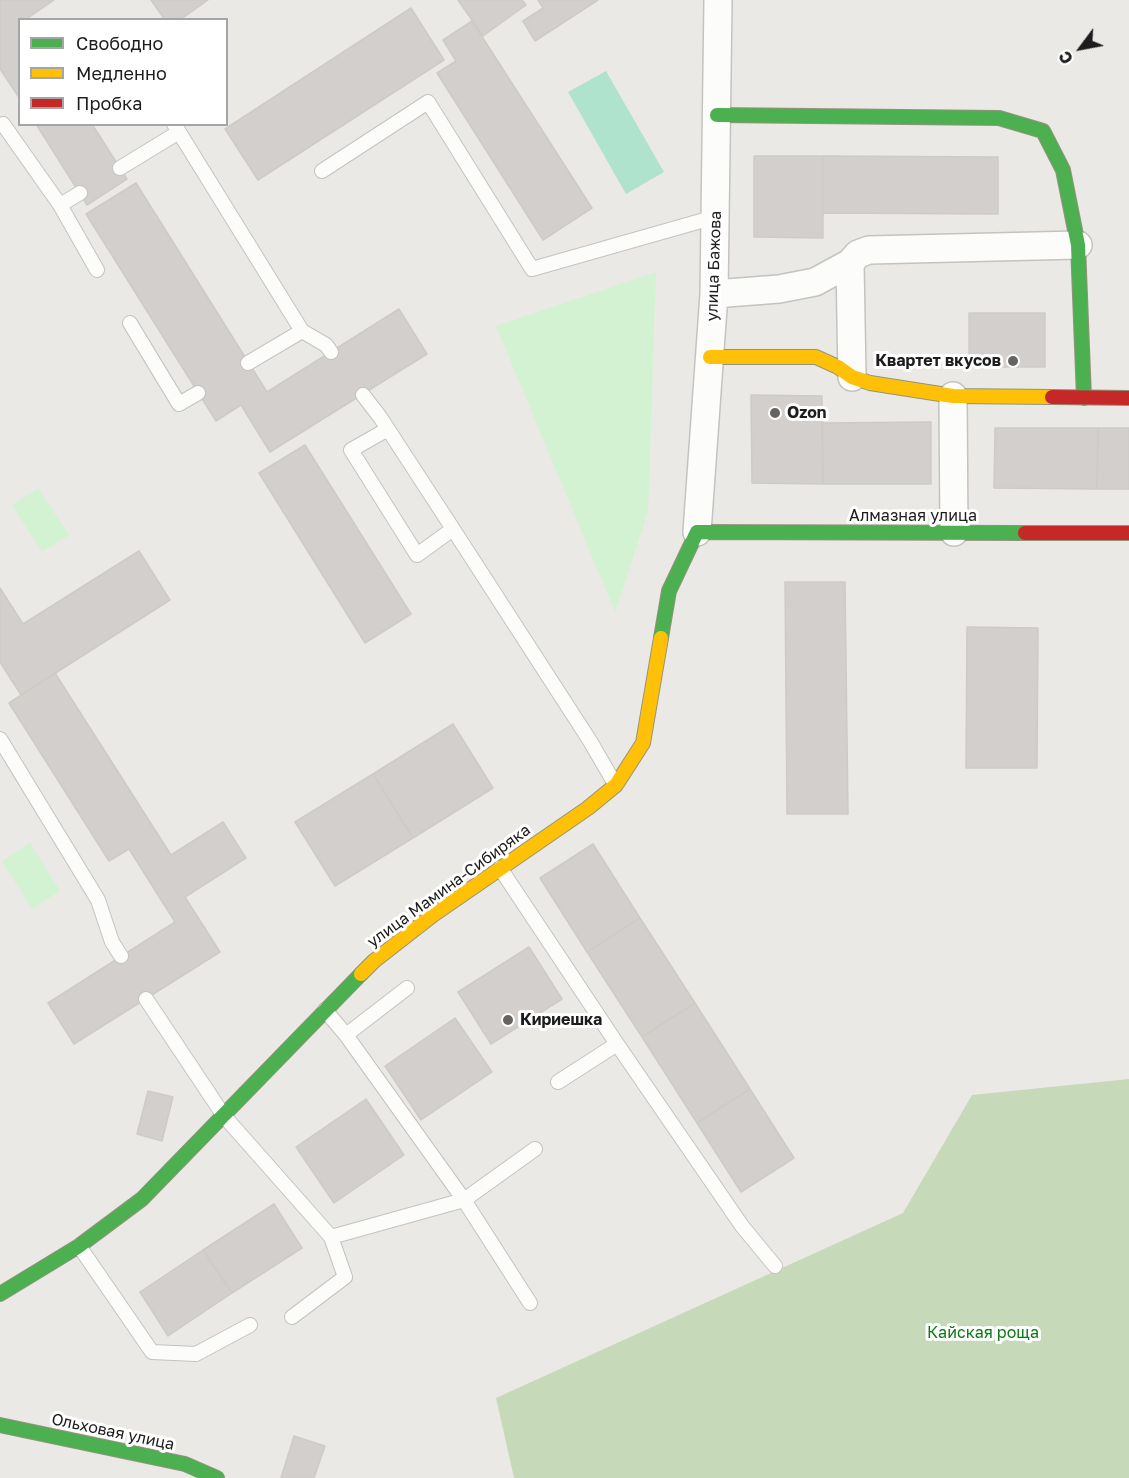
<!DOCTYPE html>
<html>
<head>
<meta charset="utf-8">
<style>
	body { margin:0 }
	#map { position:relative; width:1129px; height:1478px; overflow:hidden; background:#ebe9e5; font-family:"Golos Text",sans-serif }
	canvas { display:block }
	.legend { position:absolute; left:18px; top:18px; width:210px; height:108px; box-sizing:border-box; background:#fff; border:2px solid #a5a5a5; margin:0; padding:8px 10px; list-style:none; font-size:18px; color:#1d1d1d }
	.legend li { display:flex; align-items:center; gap:12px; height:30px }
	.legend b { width:30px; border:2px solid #a5a5a5 }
	.north { position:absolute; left:1051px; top:18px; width:60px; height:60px; -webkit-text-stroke:4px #fff; paint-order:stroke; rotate:238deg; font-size:16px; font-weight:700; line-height:24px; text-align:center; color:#1d1d1d }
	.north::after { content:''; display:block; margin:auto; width:21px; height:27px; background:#1d1d1d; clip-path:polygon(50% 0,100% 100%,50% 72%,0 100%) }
</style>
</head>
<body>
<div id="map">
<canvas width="1129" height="1478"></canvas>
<ul class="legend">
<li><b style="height:8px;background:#4caf50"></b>Свободно</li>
<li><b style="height:8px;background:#ffc107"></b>Медленно</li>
<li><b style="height:8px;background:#c62828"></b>Пробка</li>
</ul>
<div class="north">С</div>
</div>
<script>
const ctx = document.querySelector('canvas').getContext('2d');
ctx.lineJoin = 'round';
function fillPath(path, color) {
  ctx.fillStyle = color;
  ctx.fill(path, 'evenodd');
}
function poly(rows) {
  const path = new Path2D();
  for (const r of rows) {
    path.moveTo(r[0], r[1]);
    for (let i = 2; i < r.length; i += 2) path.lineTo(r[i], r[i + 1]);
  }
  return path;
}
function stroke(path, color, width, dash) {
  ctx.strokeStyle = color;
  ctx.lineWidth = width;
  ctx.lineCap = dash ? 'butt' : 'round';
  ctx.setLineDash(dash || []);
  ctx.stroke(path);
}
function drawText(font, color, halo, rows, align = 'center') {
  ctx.font = font + ' "Golos Text",sans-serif';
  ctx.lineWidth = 6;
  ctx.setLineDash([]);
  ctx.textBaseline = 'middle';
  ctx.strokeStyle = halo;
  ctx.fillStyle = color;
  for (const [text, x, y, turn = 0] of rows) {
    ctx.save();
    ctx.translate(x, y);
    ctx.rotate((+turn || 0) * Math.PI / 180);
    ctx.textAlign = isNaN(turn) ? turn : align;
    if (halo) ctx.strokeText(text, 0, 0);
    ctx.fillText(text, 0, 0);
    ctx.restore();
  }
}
fillPath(poly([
	[1129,1079,1129,1478,514,1478,496,1398,903,1213,972,1095]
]), '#c6daba');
fillPath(poly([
	[656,272,648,512,615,612,496,326],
	[38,488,69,535,42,552,12,505],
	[30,843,60,891,32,909,2,861]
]), '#d2f2d2');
fillPath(poly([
	[606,71,664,172,626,194,568,92]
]), '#b0e3cd');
const building = poly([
	[0,0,54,0,25,20,20,20,20,99,0,69,0,0],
	[151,0,208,0,180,20,165,20,151,0],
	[458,0,522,0,526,5,483,36,458,0],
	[538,0,598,0,535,41,523,21,543,8,538,0],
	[411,8,444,60,258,180,225,129,411,8],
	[472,21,592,208,543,240,437,73,456,61,443,40,472,21],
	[36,124,92,124,127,179,87,205,36,124],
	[754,156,823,156,823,238,754,237,754,156],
	[823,156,998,157,998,214,823,213,823,156],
	[136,183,267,392,399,309,427,354,270,452,241,405,216,421,86,214,136,183],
	[969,313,1045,313,1045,367,969,367,969,313],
	[751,395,822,396,823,484,752,483,751,395],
	[931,422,931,484,823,484,822,423,931,422],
	[995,428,1098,428,1097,489,994,488,995,428],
	[1098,428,1129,428,1129,489,1097,489,1098,428],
	[305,445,411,614,365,643,259,473,305,445],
	[139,551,170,600,21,695,0,662,0,588,23,624,139,551],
	[785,582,845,582,848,814,787,814,785,582],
	[967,627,1038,628,1037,768,966,768,967,627],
	[55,673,171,855,223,822,246,858,185,897,220,952,74,1044,48,1003,175,922,129,849,109,861,9,703,55,673],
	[453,724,493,788,413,838,373,774,453,724],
	[373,774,413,838,335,886,295,822,373,774],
	[593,844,640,918,587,952,540,878,593,844],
	[640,918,695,1003,642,1037,587,952,640,918],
	[529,947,562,999,491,1044,458,992,529,947],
	[695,1003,750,1089,697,1123,642,1037,695,1003],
	[455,1018,492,1072,421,1120,385,1066,455,1018],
	[750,1089,794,1158,741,1192,697,1123,750,1089],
	[148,1091,173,1097,162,1141,137,1134,148,1091],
	[366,1099,404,1155,334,1203,296,1147,366,1099],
	[274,1204,302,1248,232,1293,203,1250,274,1204],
	[203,1250,232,1293,168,1336,140,1292,203,1250],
	[294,1436,325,1446,314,1478,281,1478,294,1436]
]);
fillPath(building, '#d2cfcc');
stroke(building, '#cecbc7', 1.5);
const lane = poly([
	[3,124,60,205],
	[174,124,302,331,326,345,331,352],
	[120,168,179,132],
	[322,171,428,102,532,269,715,217],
	[80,193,60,205,97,270],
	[130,323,179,404,198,393],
	[248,363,302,331],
	[363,395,380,417,453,529,590,741,615,784],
	[388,429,351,450,417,555,453,529],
	[0,739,98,900,112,942,121,956],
	[500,868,617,1044,742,1226,775,1266],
	[146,999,224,1116,331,1237,345,1277,292,1317],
	[325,1010,346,1035,464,1200,331,1237],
	[346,1035,407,988],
	[558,1082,617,1044],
	[79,1246,152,1352,196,1354,250,1325],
	[530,1303,464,1200,535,1149]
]);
const street = poly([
	[850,263,852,377],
	[714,294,779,289,815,282,850,263,858,254,869,250,1078,245],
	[953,396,954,532],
	[697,532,714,294,718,0]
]);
const fast = poly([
	[717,115,999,118,1043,131,1063,170,1078,245,1084,398],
	[661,638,669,591,697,532,1025,533],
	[0,1294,79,1246,142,1199,361,974],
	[0,1425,185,1464,217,1478]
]);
const slow = poly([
	[710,357,816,357,838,367,852,377,870,383,953,396,1052,397],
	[361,974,374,961,433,915,588,808,616,785,643,743,661,638]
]);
const jam = poly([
	[1052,397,1129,398],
	[1025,533,1129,533]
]);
stroke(lane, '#c4c3c1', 16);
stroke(street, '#c4c3c1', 30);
stroke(fast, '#93947d', 16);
stroke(slow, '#93947d', 16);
stroke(jam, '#93947d', 16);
stroke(lane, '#fcfcfb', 14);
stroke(street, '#fcfcfb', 27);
stroke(fast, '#4caf50', 14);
stroke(slow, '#ffc107', 14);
stroke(jam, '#c62828', 14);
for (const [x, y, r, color] of [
	[1013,361,6,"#656463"],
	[775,413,6,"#656463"],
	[508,1020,6,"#656463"]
]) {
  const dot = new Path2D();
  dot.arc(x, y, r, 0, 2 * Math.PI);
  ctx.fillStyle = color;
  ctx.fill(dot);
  stroke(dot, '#fff', 2);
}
drawText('16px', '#1d1d1d', '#fff', [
	["улица Бажова",714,266,-88],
	["Алмазная улица",913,516],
	["улица Мамина-Сибиряка",449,886,-36],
	["Ольховая улица",113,1432,12]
]);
drawText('bold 16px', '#1d1d1d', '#fff', [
	["Квартет вкусов",1001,361,"right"],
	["Ozon",787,413],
	["Кириешка",520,1020]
], 'left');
drawText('16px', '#0a7b13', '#fff', [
	["Кайская роща",983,1333]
]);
</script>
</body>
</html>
